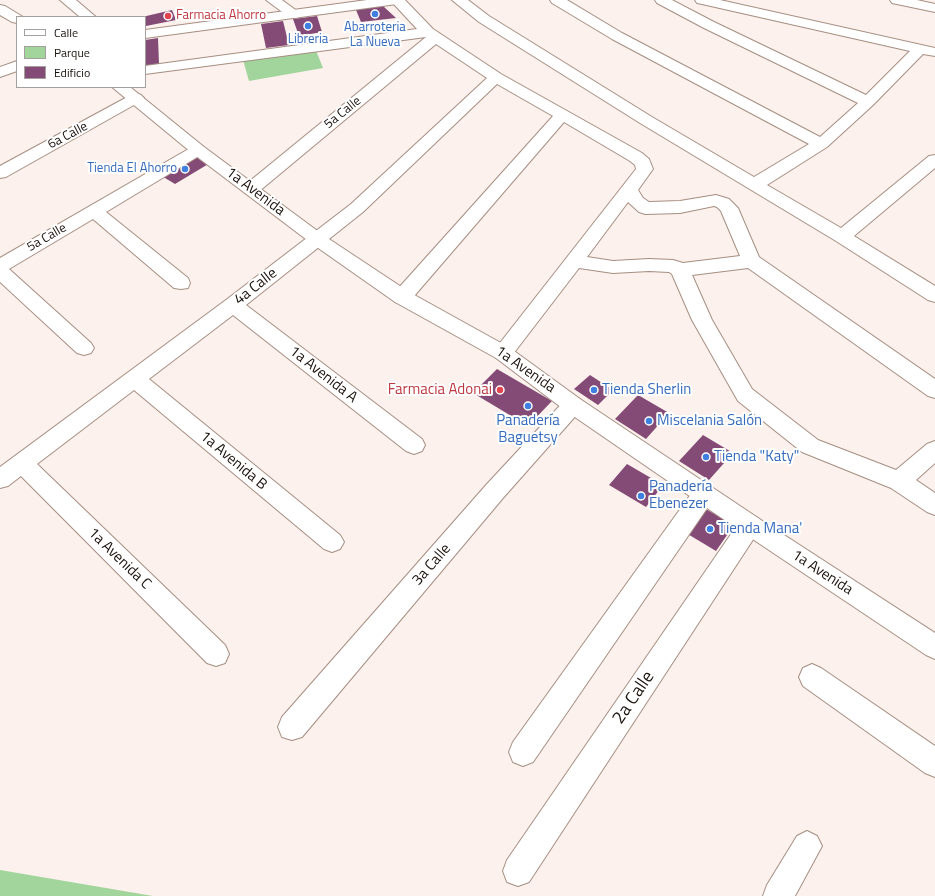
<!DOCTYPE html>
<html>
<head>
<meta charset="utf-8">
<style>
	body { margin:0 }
	#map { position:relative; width:935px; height:896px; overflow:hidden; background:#fcf1ec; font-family:"Titillium Web",sans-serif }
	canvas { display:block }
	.legend { position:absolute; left:16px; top:16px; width:130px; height:72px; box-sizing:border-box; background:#fff; border:1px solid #a3a09e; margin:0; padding:5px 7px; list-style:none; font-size:12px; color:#1a120d }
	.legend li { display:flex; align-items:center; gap:8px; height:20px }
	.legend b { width:20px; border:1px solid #a3a09e }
</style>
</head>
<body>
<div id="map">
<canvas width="935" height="896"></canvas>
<ul class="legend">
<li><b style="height:5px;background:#fff"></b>Calle</li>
<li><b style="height:11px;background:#a2d59c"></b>Parque</li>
<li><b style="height:11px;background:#854b77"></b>Edificio</li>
</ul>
</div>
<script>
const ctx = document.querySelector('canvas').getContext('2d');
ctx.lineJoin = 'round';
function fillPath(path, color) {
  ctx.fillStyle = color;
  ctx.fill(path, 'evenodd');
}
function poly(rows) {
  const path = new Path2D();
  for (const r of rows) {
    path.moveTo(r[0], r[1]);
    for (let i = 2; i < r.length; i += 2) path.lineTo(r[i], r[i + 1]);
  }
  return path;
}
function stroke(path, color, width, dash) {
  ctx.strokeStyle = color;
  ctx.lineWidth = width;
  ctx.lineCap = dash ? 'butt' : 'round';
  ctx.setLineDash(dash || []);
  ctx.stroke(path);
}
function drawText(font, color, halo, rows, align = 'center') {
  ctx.font = font + ' "Titillium Web",sans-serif';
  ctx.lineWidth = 4;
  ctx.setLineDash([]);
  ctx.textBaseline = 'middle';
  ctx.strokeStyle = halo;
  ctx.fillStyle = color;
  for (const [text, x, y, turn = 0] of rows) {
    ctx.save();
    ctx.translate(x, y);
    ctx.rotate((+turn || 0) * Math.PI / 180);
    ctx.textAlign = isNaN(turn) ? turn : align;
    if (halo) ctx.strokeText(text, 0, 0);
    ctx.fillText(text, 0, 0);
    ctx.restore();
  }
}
fillPath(poly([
	[315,48,323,68,249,81,243,60],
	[0,870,153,896,0,896]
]), '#a2d59c');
fillPath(poly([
	[383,6,396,18,361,22,356,10],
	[172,10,176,20,146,26,145,17,142,17],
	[317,16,322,32,299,36,293,19],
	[283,21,289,45,266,48,261,24],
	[158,38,159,64,145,66,145,40],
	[196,154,210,163,175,184,160,175],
	[497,369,552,401,528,426,473,393],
	[590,375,613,390,598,405,574,389],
	[638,395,669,413,646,439,615,419],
	[703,435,733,453,709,480,679,461],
	[627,464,663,485,646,507,609,485],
	[704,508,734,525,716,551,686,533]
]), '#854b77');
const street = poly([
	[60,0,76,0,96,17,80,17,60,0],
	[266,0,282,0,301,14,299,17,294,18,289,17,266,0],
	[390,0,405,0,433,29,501,74,642,153,649,159,653,169,638,190,643,198,649,202,680,201,716,195,729,199,738,208,759,257,935,379,935,398,928,396,748,268,692,275,712,320,752,389,818,440,896,470,927,444,935,441,935,463,916,480,935,493,935,515,927,512,891,488,802,452,738,401,692,320,672,274,669,272,649,271,613,273,579,268,510,358,503,360,496,358,493,353,496,348,636,169,635,165,630,161,564,122,409,302,402,304,395,302,392,297,395,292,553,116,497,84,363,212,246,305,422,439,425,445,422,451,414,454,406,451,233,315,149,379,340,535,344,542,340,549,332,552,324,549,134,390,37,464,225,645,229,654,225,663,216,666,207,663,21,476,8,486,0,488,0,467,226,300,351,204,487,78,436,44,257,193,251,194,245,193,242,189,245,185,426,37,145,74,145,66,417,29,390,0],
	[628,202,639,212,645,214,680,213,714,206,717,207,721,211,740,256,683,263,673,260,649,259,613,261,587,257,628,202],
	[452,0,468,0,489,16,652,117,754,177,809,144,612,39,552,3,550,0,567,0,622,33,820,137,858,103,704,28,657,3,655,0,672,0,714,22,866,95,910,51,702,4,697,3,695,0,720,0,935,48,935,56,923,54,873,105,827,147,767,185,841,228,929,156,935,155,935,168,854,236,935,286,935,302,928,300,836,241,640,123,479,22,452,0],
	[0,5,5,6,23,17,17,17,17,23,12,22,0,15,0,5],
	[17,61,17,71,0,77,0,67,17,61],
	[136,93,141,95,144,98,141,101,6,177,0,178,0,166,131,95,136,93],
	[198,145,204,147,206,150,204,153,106,212,188,278,190,283,188,288,181,289,174,288,93,219,9,269,91,343,94,348,91,353,84,355,77,353,0,282,0,258,192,147,198,145],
	[573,397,580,399,584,405,580,411,503,498,302,737,292,740,282,737,278,727,282,717,487,484,566,399,573,397],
	[704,485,712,487,715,494,712,501,533,762,523,766,513,762,509,752,513,742,696,487,704,485],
	[750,515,758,518,762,525,758,532,529,882,518,886,507,882,503,871,507,860,742,518,750,515],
	[812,664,821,668,935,746,935,777,925,773,803,686,799,677,803,668,812,664],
	[807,831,817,836,822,846,795,896,763,896,767,885,797,836,807,831]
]);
const secondary = poly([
	[367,0,404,0,402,3,397,4,145,38,145,30,367,0],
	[890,0,917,0,935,4,935,12,892,3,890,0],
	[112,87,130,87,204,147,323,235,409,292,510,348,580,399,758,518,935,633,935,659,926,655,742,532,566,411,496,358,395,302,311,243,192,153,112,87]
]);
stroke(street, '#a68e82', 2);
stroke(secondary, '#a68e82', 2);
fillPath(street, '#fff');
fillPath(secondary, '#fff');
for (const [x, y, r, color] of [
	[375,14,4,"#3f7fe0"],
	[168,16,4,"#e0444e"],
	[308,26,4,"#3f7fe0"],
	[185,169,4,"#3f7fe0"],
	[500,390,4,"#e0444e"],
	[594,390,4,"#3f7fe0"],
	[528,406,4,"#3f7fe0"],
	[649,421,4,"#3f7fe0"],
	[706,457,4,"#3f7fe0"],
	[641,496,4,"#3f7fe0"],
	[710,529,4,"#3f7fe0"]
]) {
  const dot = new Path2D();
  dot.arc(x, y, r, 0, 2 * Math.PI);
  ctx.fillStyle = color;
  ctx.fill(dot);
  stroke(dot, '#fff', 1.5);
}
drawText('13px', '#be3a42', '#fff', [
	["Farmacia Ahorro",176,16]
], 'left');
drawText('13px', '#366cbe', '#fff', [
	["Abarroteria",375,28],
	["La Nueva",375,43],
	["Libreria",308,40],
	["Tienda El Ahorro",177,169,"right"]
]);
drawText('13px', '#1a120d', '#fff', [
	["5a Calle",343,113,-39],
	["6a Calle",68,136,-28],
	["5a Calle",47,238,-30]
]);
drawText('15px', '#1a120d', '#fff', [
	["1a Avenida",255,192,37],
	["4a Calle",256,287,-38],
	["1a Avenida",525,370,35],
	["1a Avenida A",323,375,38],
	["1a Avenida B",233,461,40],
	["1a Avenida C",119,559,44],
	["3a Calle",432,565,-49],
	["1a Avenida",822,573,33]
]);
drawText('15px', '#be3a42', '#fff', [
	["Farmacia Adonai",492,390]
], 'right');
drawText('15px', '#366cbe', '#fff', [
	["Tienda Sherlin",602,390],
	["Panadería",528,421,"center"],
	["Baguetsy",528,438,"center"],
	["Miscelania Salón",657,421],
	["Tienda \"Katy\"",714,457],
	["Panadería",649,487],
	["Ebenezer",649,504],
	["Tienda Mana'",718,529]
], 'left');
drawText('18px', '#1a120d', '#fff', [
	["2a Calle",634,698,-56]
]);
</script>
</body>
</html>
